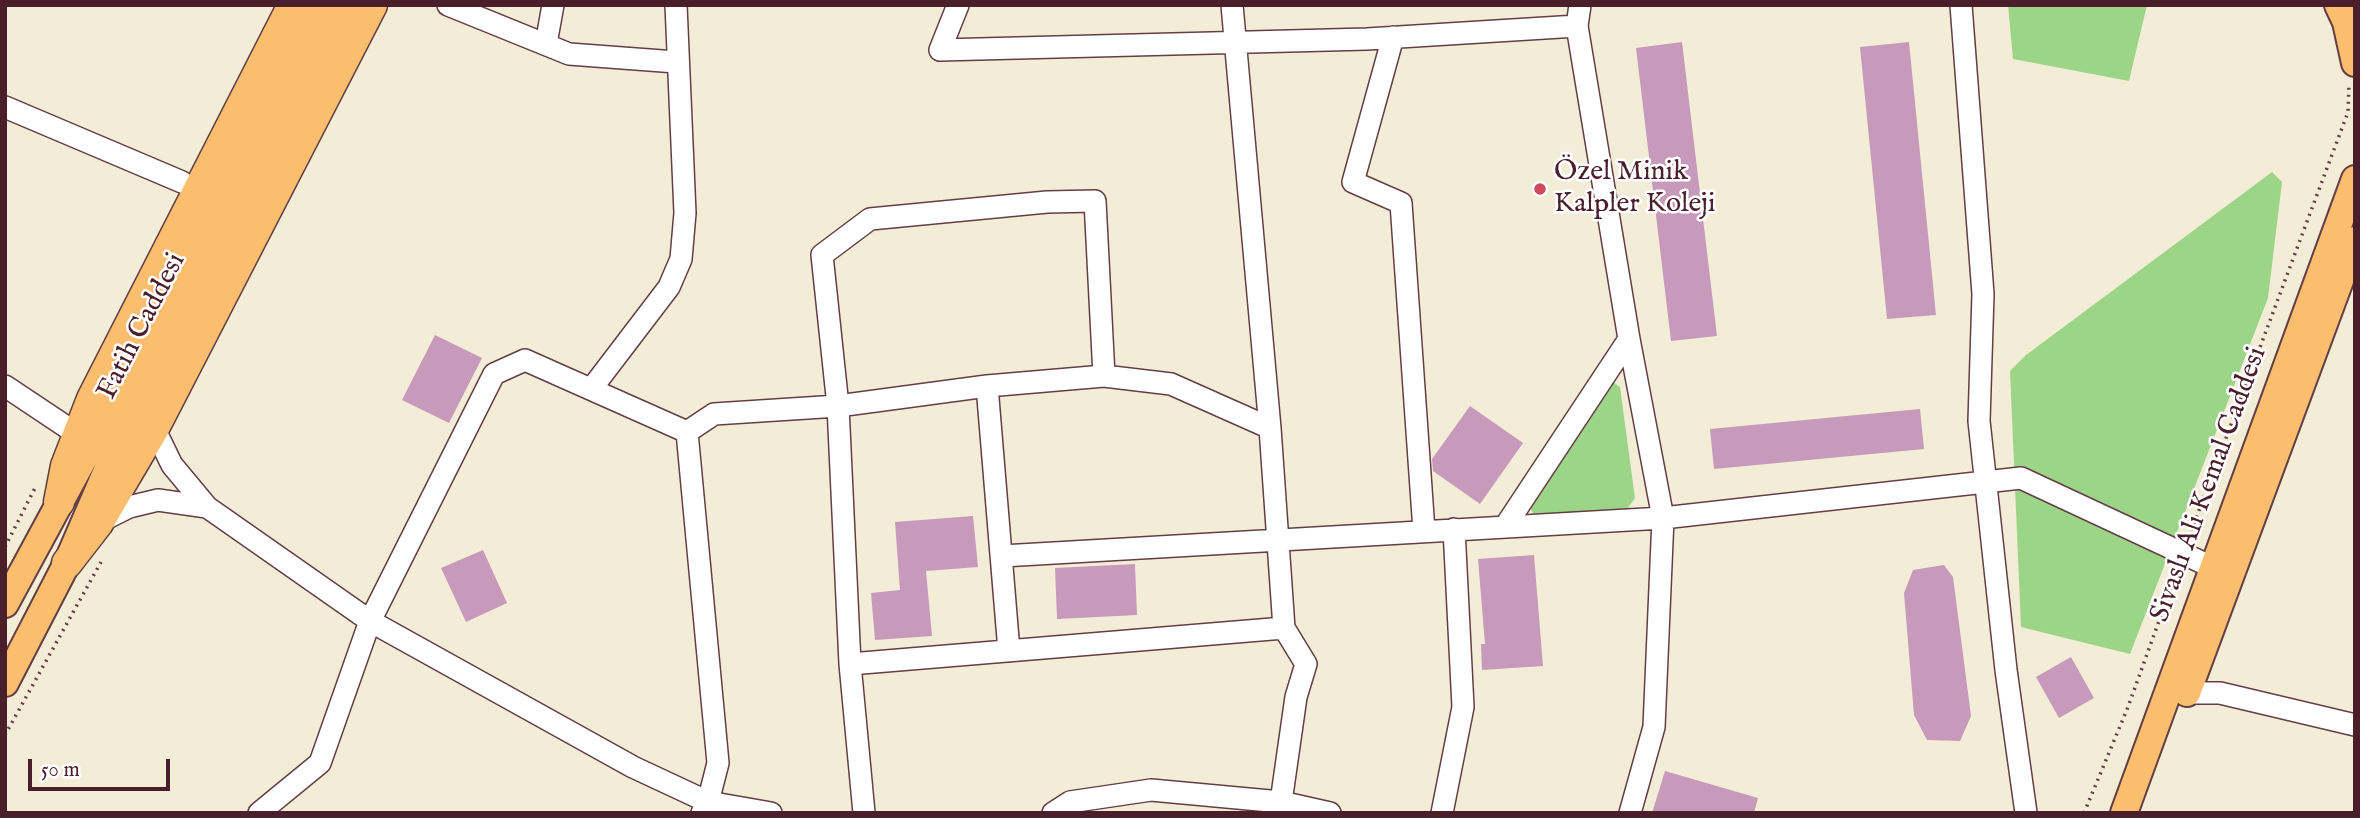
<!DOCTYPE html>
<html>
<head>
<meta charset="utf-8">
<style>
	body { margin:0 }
	#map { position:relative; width:2360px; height:818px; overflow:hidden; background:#f3edd8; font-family:"IM FELL English",serif }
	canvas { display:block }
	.frame { position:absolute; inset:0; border:7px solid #4a1f2b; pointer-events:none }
	.scale { position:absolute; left:28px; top:759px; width:142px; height:32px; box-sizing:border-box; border:4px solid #4a1f2b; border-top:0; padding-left:9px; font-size:21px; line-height:24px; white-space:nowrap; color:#4a1f2b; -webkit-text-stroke:5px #fff; paint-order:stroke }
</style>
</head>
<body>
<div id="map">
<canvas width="2360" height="818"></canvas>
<div class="frame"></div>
<div class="scale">50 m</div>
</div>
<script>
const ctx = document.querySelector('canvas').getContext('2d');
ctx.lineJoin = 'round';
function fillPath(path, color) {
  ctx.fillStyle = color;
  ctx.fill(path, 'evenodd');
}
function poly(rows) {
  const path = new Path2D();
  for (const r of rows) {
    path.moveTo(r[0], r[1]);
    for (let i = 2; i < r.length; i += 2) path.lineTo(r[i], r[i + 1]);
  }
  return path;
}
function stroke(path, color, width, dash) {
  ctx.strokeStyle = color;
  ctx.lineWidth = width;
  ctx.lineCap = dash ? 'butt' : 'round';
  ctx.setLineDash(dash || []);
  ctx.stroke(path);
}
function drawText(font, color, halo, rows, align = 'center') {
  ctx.font = font + ' "IM FELL English",serif';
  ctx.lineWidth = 5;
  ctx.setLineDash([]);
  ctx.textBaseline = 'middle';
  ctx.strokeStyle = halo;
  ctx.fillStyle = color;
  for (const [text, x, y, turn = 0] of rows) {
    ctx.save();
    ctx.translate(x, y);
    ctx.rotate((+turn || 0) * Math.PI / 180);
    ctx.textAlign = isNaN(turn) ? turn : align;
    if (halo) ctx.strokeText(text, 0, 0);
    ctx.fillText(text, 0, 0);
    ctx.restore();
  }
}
fillPath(poly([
	[2008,5,2147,5,2129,81,2013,59],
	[2272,172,2282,182,2268,298,2130,654,2021,627,2010,371,2026,355],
	[1610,380,1620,387,1635,498,1625,512,1534,515,1527,502]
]), '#9cd588');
fillPath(poly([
	[1682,42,1717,336,1671,341,1636,48],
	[1909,42,1936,315,1887,319,1860,47],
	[435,335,482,358,449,423,402,400],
	[1470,406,1523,443,1480,504,1433,471,1432,459],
	[1920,409,1924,449,1714,469,1710,429],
	[973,516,978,567,926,571,932,636,875,640,871,593,900,590,895,522],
	[483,550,507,603,466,622,441,568],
	[1534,555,1543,666,1482,670,1481,644,1485,644,1478,559],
	[1135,564,1137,615,1057,619,1055,568],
	[1944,565,1953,577,1971,716,1960,741,1927,740,1914,715,1904,593,1913,570],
	[2071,657,2094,698,2059,718,2036,677],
	[1665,771,1758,798,1754,813,1652,813]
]), '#c799ba');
const minor = poly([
	[448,5,569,54,676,62],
	[958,5,940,50,1367,39,1577,26],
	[1232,5,1270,428,1284,628,1306,664,1296,697,1281,802],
	[1961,5,1983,294,1979,421,2006,670,2026,813],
	[1393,37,1353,182,1401,203,1424,531],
	[546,44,553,5],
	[5,107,182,182],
	[1629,339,1663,518,1654,727,1630,813],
	[5,386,77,434],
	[987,386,1009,651],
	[592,388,669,287,681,259,685,213,676,5],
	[154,428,172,465,207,507,370,621,633,767,708,802,771,813],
	[687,432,714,414,838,406,987,386,1104,376,1171,384,1270,428],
	[99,522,129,507,158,500,207,507],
	[1506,525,1629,339,1577,26,1580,5],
	[1002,556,1663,518,2021,478,2214,568],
	[850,664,1284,628],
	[2187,693,2220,693,2355,725],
	[259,813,320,763,370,621,494,374,525,360,687,432,718,763,708,802,702,813],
	[864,813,850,664,838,406,822,255,870,219,1047,202,1095,201,1104,376],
	[1053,813,1070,802,1151,790,1281,802,1330,813],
	[1442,813,1463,707,1454,529]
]);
const major = poly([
	[2338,5,2346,22,2355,63],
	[5,604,215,216,322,5],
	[5,683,67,563,118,445,346,5],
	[2187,693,2355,240],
	[2124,813,2355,179]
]);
const highway = poly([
	[59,502,66,466,92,399,293,5],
	[67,563,98,523,154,428,372,5]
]);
stroke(minor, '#633e45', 24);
stroke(major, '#633e45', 30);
stroke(highway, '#633e45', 33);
stroke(poly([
	[2189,537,2348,112,2349,84],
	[5,547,36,486],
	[5,735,101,562],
	[2084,813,2128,707,2177,571]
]), '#633e45', 3.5, [2, 5]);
stroke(minor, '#fff', 21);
stroke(major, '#fabe6e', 26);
stroke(highway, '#fabe6e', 30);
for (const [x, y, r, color] of [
	[1540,189,7,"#d1495b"]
]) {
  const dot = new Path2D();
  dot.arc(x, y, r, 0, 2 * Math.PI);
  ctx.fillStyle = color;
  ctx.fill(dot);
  stroke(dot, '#fff', 2.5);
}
drawText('28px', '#4a1f2b', '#fff', [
	["Özel Minik",1554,173],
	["Kalpler Koleji",1554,205]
], 'left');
drawText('28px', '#4a1f2b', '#fff', [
	["Fatih Caddesi",143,327,-63],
	["Sivaslı Ali Kemal Caddesi",2210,485,-70]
]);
</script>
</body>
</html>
